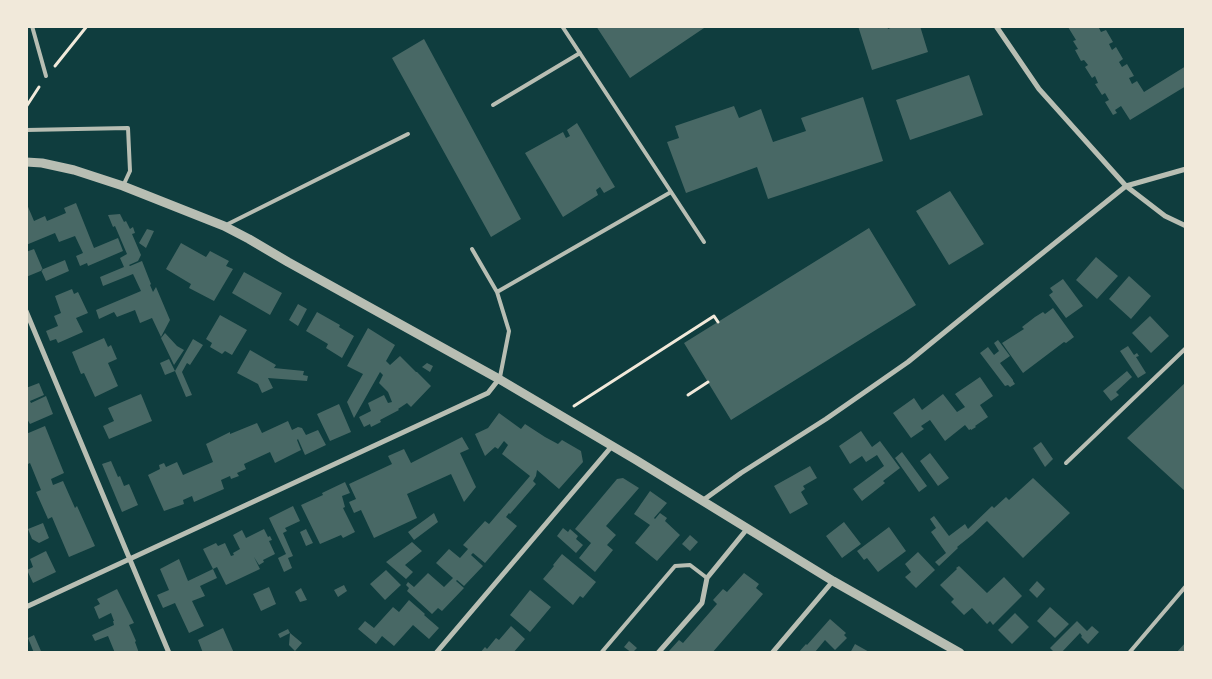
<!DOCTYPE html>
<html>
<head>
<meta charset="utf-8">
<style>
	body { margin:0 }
	#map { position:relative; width:1212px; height:679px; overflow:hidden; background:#0f3d3e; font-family:"Fira Sans Condensed",sans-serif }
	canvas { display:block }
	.frame { position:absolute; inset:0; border:28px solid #f1e9da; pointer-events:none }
</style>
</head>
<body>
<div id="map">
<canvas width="1212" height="679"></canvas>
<div class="frame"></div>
</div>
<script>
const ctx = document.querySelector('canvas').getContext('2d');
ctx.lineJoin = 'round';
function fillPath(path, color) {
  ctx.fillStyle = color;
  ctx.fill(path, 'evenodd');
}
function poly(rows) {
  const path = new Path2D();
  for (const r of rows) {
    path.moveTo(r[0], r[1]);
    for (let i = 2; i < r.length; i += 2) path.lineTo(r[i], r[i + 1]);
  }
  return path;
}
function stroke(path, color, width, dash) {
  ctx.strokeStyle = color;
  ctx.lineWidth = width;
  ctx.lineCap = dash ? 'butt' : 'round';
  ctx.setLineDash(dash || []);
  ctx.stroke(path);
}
fillPath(poly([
	[596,26,707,26,630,78],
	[858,26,887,26,888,29,895,26,920,26,928,52,872,70],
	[1070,26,1098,26,1101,32,1106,30,1113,42,1109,44,1112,50,1116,47,1123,59,1119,62,1122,67,1127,64,1134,76,1129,78,1132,84,1137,81,1144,92,1186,66,1186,86,1130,120,1121,106,1115,110,1117,113,1113,115,1105,102,1109,100,1105,93,1102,95,1095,84,1098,83,1095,76,1092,78,1085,67,1088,65,1084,60,1081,61,1075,50,1078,49,1073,41,1076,40,1068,27],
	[424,39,521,219,491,237,392,58],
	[969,75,983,115,910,140,896,100],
	[863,97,883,161,768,199,757,167,686,193,667,142,679,138,675,126,734,106,739,118,761,109,773,142,806,131,801,118],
	[577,123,615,187,604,193,600,187,596,190,598,195,563,217,525,153,563,132,566,138,570,136,567,130],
	[950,191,984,244,949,265,916,211],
	[26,202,34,221,45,216,47,221,66,213,64,208,76,203,94,248,118,238,123,251,88,266,87,263,80,266,76,256,83,253,75,236,59,242,55,233,26,245],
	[120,214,124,222,126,221,130,229,133,227,135,233,132,234,141,255,138,261,129,265,130,266,142,261,151,284,150,285,153,292,156,287,170,320,161,337,152,318,140,323,135,310,117,317,114,312,99,319,96,310,141,291,133,274,103,286,100,277,124,267,120,258,127,254,115,226,113,227,108,215],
	[869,228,916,305,731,420,684,343],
	[147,229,154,231,146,248,139,243],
	[181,243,206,257,210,251,229,261,226,266,233,269,214,301,189,288,191,284,166,269],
	[34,249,43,270,26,277,26,252],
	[1096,257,1118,276,1097,299,1076,280],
	[65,260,69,271,46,281,41,270],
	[244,272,282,293,270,315,232,293],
	[1129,276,1151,296,1131,319,1109,299],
	[1063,279,1083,306,1066,318,1049,295,1053,292,1050,288],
	[72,289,74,294,78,292,88,313,76,318,83,332,58,343,56,339,50,341,46,331,58,326,54,316,61,313,55,296],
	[298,304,307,309,298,326,289,320],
	[1053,308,1074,337,1066,343,1064,342,1023,373,1002,343,1024,329,1022,327,1035,317,1043,312,1045,314],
	[317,312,340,325,339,327,354,336,342,358,326,348,328,344,306,331],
	[220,315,247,330,232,355,225,351,222,354,210,347,212,343,206,339],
	[1150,316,1169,336,1151,353,1132,333],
	[368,328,395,345,386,361,390,365,400,356,416,372,417,372,431,386,411,407,407,403,398,409,399,410,380,420,381,422,371,427,370,424,364,427,359,417,371,411,368,403,384,395,388,403,392,402,388,392,379,383,383,375,380,372,354,418,347,402,363,374,347,366],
	[165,333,177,346,184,350,174,365,161,338],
	[104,338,108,347,111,345,117,359,108,363,118,386,95,397,84,373,81,374,72,352],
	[193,339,203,345,190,365,187,363,182,372,192,395,186,397,175,371],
	[998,340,1010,356,1000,363,1013,380,1013,381,1015,384,1010,387,1008,385,1005,386,980,353,988,347,994,355,999,351,994,343],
	[1128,346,1134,355,1137,353,1139,356,1136,357,1146,373,1138,378,1120,351],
	[250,350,276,365,274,368,304,371,303,375,308,376,307,381,268,378,273,388,262,393,258,384,237,373],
	[169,359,175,371,165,375,160,363],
	[427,363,433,366,430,372,422,367],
	[1127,371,1132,377,1116,392,1119,395,1111,401,1103,391],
	[980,377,993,396,980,405,988,417,975,426,976,427,971,430,971,429,969,430,965,425,945,441,930,420,921,426,924,429,911,438,893,413,914,398,922,410,943,394,957,412,965,407,955,394],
	[1186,382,1186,492,1127,438],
	[39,383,44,395,30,401,31,403,46,396,53,414,30,424,26,417,26,388],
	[141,394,152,421,109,439,103,426,114,421,108,408],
	[339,404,351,432,330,441,317,414],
	[499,413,521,429,525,424,545,437,558,444,562,440,581,451,583,462,559,489,537,470,536,476,533,481,536,484,510,514,509,513,506,517,517,526,485,563,473,553,471,555,483,566,464,586,457,580,456,581,464,588,442,611,438,608,432,614,407,591,409,588,406,585,408,582,414,587,428,573,444,587,453,578,436,563,449,549,460,558,468,549,463,545,485,521,489,524,530,476,502,454,508,445,504,441,498,449,495,447,485,456,475,434,488,428],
	[288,421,292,430,298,427,302,428,306,435,318,430,326,445,305,455,298,439,297,440,301,450,275,463,270,452,244,464,246,469,237,473,239,476,231,479,230,476,221,480,224,489,194,502,192,496,183,500,184,504,164,511,148,475,160,469,159,465,164,463,166,467,177,462,183,475,213,462,206,444,230,432,230,434,257,423,262,433],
	[45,426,64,473,51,479,53,485,63,481,75,508,77,506,95,546,69,557,52,517,48,519,36,492,41,490,30,463,28,464,26,459,26,434],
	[861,431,872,447,880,441,900,468,883,481,885,483,862,501,853,489,884,466,877,455,866,462,862,456,850,464,839,446],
	[462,437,469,449,460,453,476,487,464,502,451,474,407,494,417,518,374,538,361,510,354,513,349,502,356,499,349,484,392,464,388,456,404,449,411,463],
	[1041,442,1053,459,1045,467,1033,448],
	[902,452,927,486,919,492,895,458],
	[930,453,949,478,938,486,920,461],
	[111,461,118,477,120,476,124,486,129,484,138,505,122,512,102,464],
	[810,466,817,478,803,486,805,489,801,492,808,504,790,514,774,486],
	[623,478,639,488,606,526,616,535,607,545,613,550,595,572,579,558,591,543,575,529,617,479],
	[1033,478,1070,513,1023,558,987,521,972,535,957,547,958,548,939,566,935,562,946,553,931,532,936,528,930,519,934,516,949,536,965,524,968,529,992,506,994,508,1006,497,1009,500],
	[345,482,350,493,342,496,345,507,343,508,355,532,343,538,341,535,320,544,301,505,323,495,322,493],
	[650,491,667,503,654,518,655,519,660,513,667,518,665,521,680,535,657,561,635,543,650,525,634,514],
	[293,506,300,521,285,528,287,531,283,533,293,556,288,558,292,568,284,572,278,558,286,554,269,518],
	[434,513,438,522,414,540,408,532],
	[844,522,861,544,842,558,826,536],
	[43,523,49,538,39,543,32,539,28,529],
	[889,527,906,551,878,572,867,558,864,560,857,551],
	[563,528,568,532,570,529,578,536,576,539,583,545,576,553,557,536],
	[264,529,268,537,270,536,272,540,269,541,275,554,263,560,264,562,259,565,254,557,260,569,226,585,217,567,213,569,217,578,200,586,205,596,192,601,204,626,189,633,175,603,163,608,157,595,169,590,160,569,179,559,188,581,213,569,203,549,216,543,218,546,225,543,231,556,234,555,233,553,240,549,233,535,242,530,246,538],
	[306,529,313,543,306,546,300,532],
	[690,535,698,542,690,551,682,544],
	[412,542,422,551,405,565,413,572,406,579,386,562],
	[46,551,56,572,33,583,27,570,33,567,30,559],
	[918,552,935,570,916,588,905,577,911,572,905,564],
	[562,554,596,582,583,598,580,596,573,605,543,579,554,566,553,565],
	[959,566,987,593,1004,577,1022,596,993,625,990,621,987,624,972,608,964,615,951,602,954,599,940,585,957,569,956,568],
	[386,570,401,585,385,600,370,584],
	[744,573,759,584,756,588,763,594,712,653,671,653,669,651,679,640,683,643,717,604,713,600,723,589,727,592],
	[1037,581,1045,589,1037,598,1029,590],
	[344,585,347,591,338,597,334,590],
	[269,587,276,604,261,611,253,594],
	[301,588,307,600,300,602,295,592],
	[117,589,134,623,129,625,136,641,135,642,139,653,115,653,108,636,95,641,92,635,114,625,113,621,114,621,111,613,99,619,94,607,100,604,97,599],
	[530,590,551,607,530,632,510,615],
	[409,600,425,614,424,615,439,628,429,639,413,625,394,646,382,636,376,644,358,629,365,621,374,628,393,607,399,612],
	[1050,607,1069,624,1055,638,1037,621],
	[1015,613,1029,627,1012,644,998,630],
	[830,619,846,633,844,635,847,638,835,650,825,640,815,652,814,651,812,653,798,653,806,644,807,645],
	[1077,621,1087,631,1092,626,1099,632,1088,644,1081,637,1082,636,1080,633,1061,653,1055,653,1050,648],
	[511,626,525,639,513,653,480,653,485,647,487,649,496,638,499,640],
	[223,628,234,653,203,653,198,640],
	[288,629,290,633,280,638,278,634],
	[290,633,302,643,295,651,289,645],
	[34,635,41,651,42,653,34,653,28,638],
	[629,641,637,648,632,653,624,647],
	[1186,642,1186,653,1176,653],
	[855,644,871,653,850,653]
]), '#486865');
stroke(poly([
	[55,66,87,26],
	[26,107,39,87],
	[688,395,708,382],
	[574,406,714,316,718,322]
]), '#f1e9da', 3);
stroke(poly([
	[32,26,46,76],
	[562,26,704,242],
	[493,105,580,53],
	[26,130,128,128,130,171,123,186],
	[226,225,408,134],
	[472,249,497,292,509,331,500,377],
	[497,292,671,192],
	[1066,463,1186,348],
	[601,653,675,566,690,565,707,578],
	[1129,653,1186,586]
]), '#b8beb3', 4);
stroke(poly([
	[996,26,1039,89,1126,186,1165,216,1186,226],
	[26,311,169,653],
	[702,501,741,473,826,419,908,362,989,296,1126,186,1186,169],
	[26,607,488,393,499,379],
	[436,653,612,446],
	[658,653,702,603,707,578,747,529],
	[772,653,833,581]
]), '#b8beb3', 5);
stroke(poly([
	[26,162,42,163,74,170,123,186,224,226,249,239,288,262,499,379,636,460,833,581,960,653]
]), '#b8beb3', 9);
</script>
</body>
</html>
